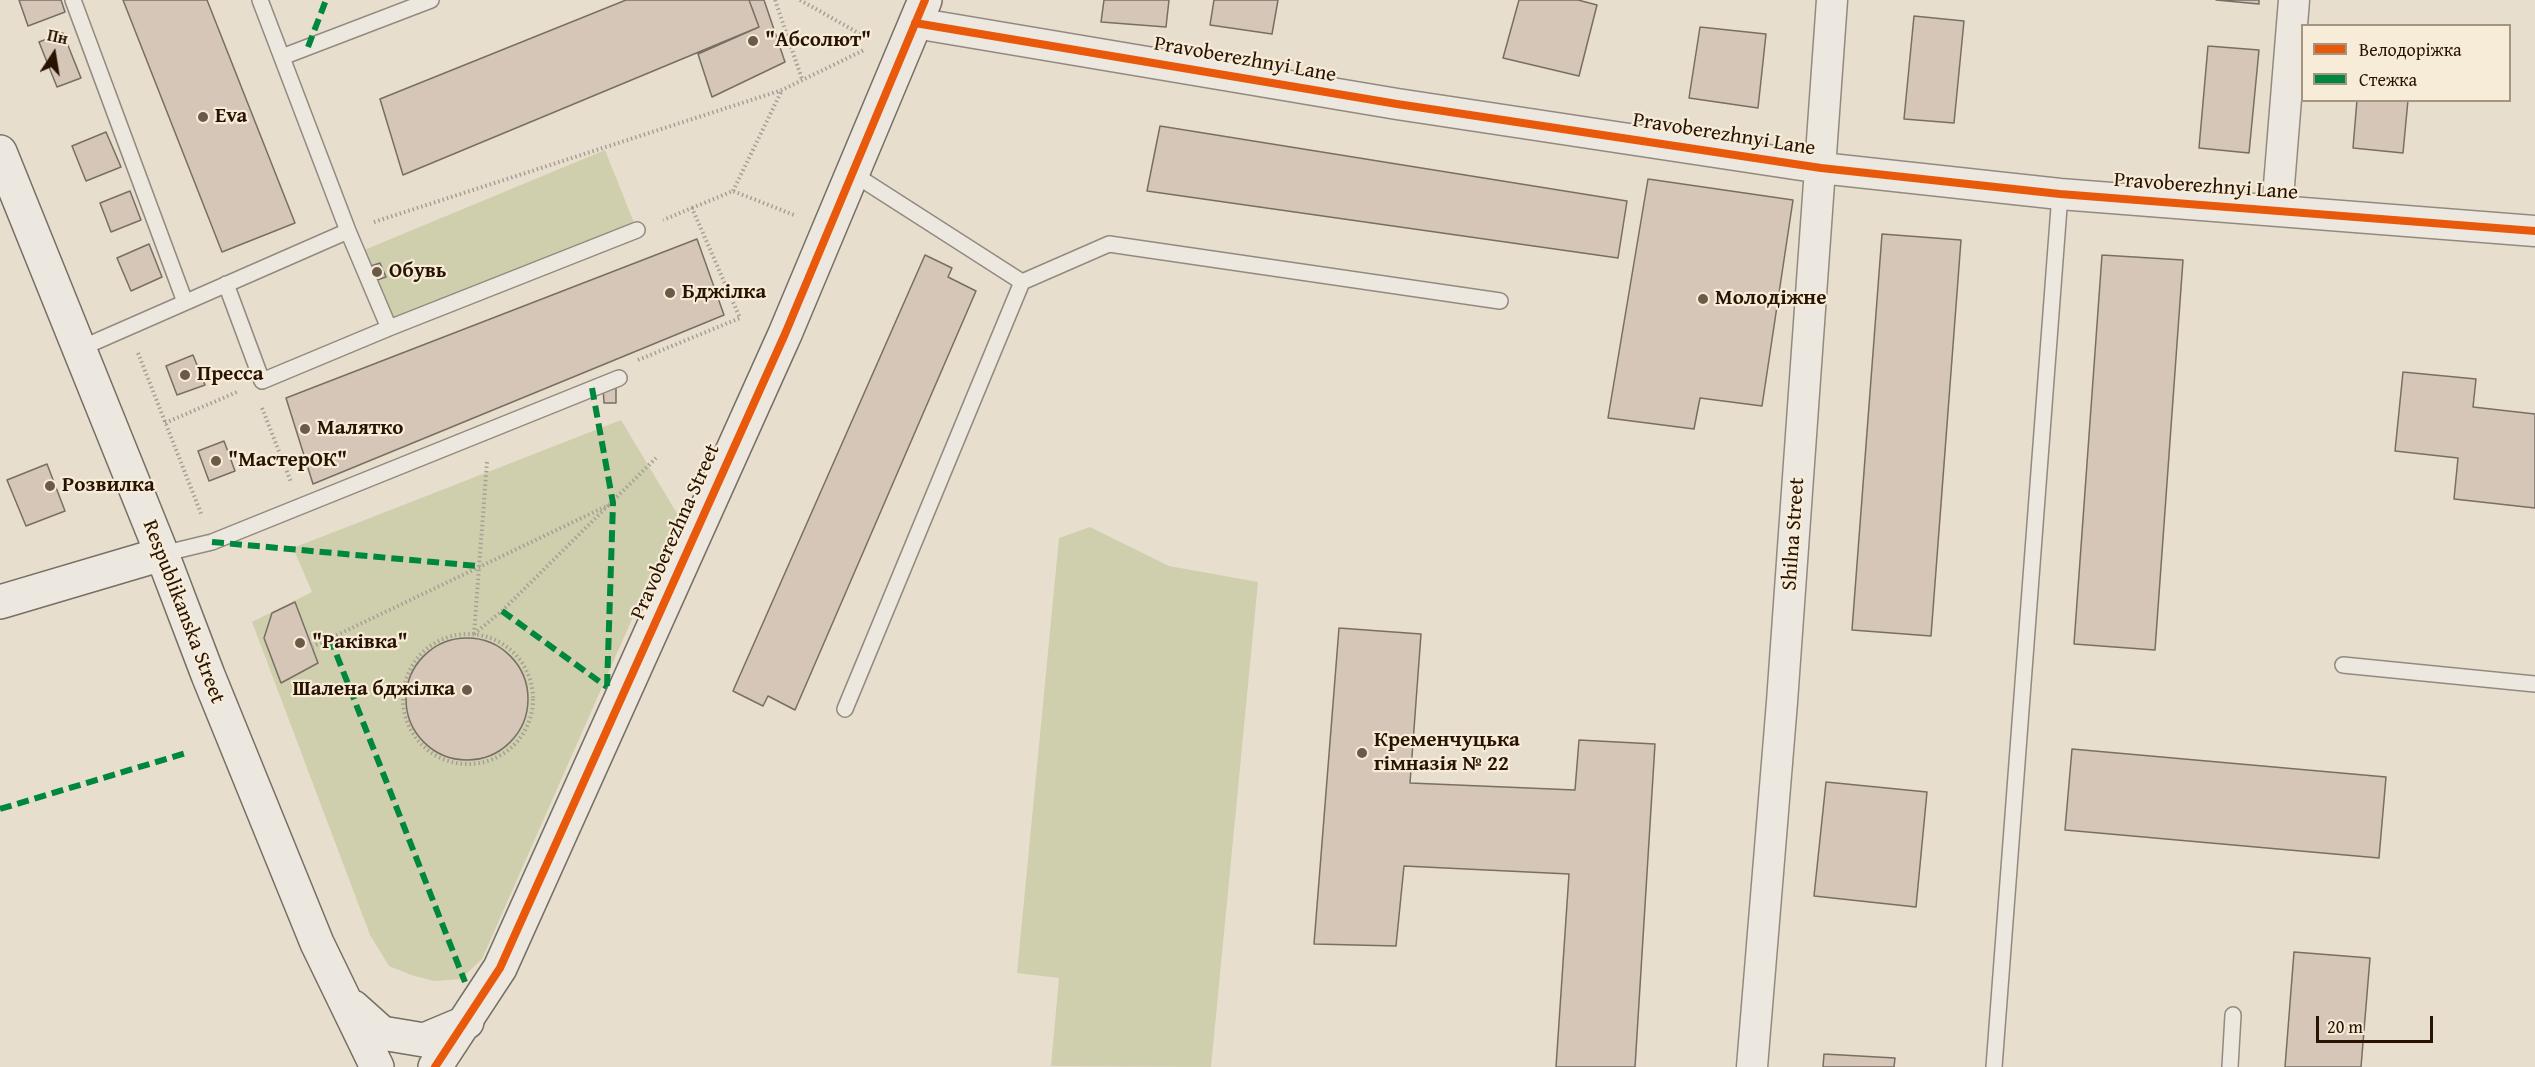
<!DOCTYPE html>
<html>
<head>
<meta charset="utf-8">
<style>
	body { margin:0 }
	#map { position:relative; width:2535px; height:1067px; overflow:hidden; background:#e8dece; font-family:"Gentium Book Plus",serif }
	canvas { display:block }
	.legend { position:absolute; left:2301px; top:24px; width:210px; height:78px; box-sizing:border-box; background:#f7ecd8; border:2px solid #a49582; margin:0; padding:8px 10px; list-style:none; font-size:18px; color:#281300 }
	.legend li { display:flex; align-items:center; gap:12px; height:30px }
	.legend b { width:30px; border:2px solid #a49582 }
	.north { position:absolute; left:24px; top:24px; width:60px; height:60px; -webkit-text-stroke:4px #f7ecd8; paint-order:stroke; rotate:12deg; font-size:16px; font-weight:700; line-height:24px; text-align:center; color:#281300 }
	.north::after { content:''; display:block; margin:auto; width:21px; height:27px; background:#281300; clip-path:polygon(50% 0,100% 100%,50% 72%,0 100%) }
	.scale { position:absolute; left:2316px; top:1016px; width:117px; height:27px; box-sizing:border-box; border:3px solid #281300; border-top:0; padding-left:8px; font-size:18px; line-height:21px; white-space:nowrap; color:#281300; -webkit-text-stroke:4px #f7ecd8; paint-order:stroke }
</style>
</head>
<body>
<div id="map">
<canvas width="2535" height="1067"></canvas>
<ul class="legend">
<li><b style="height:8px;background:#e8590c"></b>Велодоріжка</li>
<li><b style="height:8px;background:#00873e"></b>Стежка</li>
</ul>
<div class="north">Пн</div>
<div class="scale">20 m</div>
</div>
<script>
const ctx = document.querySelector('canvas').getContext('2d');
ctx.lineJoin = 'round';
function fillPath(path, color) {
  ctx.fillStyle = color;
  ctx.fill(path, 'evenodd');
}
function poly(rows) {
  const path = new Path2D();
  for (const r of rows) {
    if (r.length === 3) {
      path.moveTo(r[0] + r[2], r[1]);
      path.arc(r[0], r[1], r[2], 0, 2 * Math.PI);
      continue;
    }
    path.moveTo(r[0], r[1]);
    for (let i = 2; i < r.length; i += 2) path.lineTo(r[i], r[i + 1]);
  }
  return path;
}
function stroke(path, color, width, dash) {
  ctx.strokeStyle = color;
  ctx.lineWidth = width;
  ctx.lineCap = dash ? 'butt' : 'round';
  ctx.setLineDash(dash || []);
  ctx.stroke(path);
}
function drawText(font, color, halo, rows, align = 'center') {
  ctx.font = font + ' "Gentium Book Plus",serif';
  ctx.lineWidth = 4.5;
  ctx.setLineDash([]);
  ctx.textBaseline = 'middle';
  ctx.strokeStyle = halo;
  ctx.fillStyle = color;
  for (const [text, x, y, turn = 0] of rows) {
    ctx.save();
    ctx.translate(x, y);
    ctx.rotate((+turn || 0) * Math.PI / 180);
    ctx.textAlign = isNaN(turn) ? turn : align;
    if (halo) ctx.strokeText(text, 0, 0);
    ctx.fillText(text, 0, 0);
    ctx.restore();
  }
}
fillPath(poly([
	[605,150,637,230,389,328,357,253],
	[621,420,678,515,482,959,461,979,434,981,411,975,389,966,370,935,252,622,312,592,293,548],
	[1090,527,1169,566,1258,582,1211,1067,1051,1066,1059,978,1017,973,1059,538]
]), '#d0cfad');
const building = poly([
	[19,0,61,0,65,12,28,26,19,0],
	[123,0,207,0,295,223,222,252,123,0],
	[626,0,749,0,759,27,403,175,380,99,626,0],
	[749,0,764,0,785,62,712,97,698,54,759,27,749,0],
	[1104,0,1169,0,1166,27,1101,22,1104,0],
	[1214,0,1278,0,1272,34,1210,25,1214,0],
	[1519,0,1578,0,1597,5,1579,76,1503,58,1519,0],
	[2216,0,2259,0,2259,4,2216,0],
	[1914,16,1964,21,1954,123,1904,119,1914,16],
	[1700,27,1766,34,1758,108,1689,98,1700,27],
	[63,33,81,78,57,87,39,42,63,33],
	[2208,46,2259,50,2249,153,2199,148,2208,46],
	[2357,100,2408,100,2403,153,2353,148,2357,100],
	[1160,126,1627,201,1618,258,1147,191,1160,126],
	[106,132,121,167,86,181,72,146,106,132],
	[1648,179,1793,200,1762,406,1700,398,1694,429,1608,418,1648,179],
	[130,191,141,220,111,232,100,203,130,191],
	[1882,234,1961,240,1931,636,1852,630,1882,234],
	[697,239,724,315,313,484,286,398,697,239],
	[149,244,162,277,131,291,117,258,149,244],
	[925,255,952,268,948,277,976,291,795,710,768,696,763,706,733,691,925,255],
	[2102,255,2183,260,2155,650,2074,644,2102,255],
	[380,263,386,277,374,281,368,267,380,263],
	[193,355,205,385,177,395,166,366,193,355],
	[2403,372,2476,379,2473,407,2535,414,2535,508,2454,499,2458,458,2395,451,2403,372],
	[603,387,616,387,616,403,604,403,603,387],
	[224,441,235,471,209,481,198,451,224,441],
	[47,464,65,511,26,526,7,480,47,464],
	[295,602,318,663,281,683,264,638,272,613,295,602],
	[1339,628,1421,634,1410,783,1575,790,1579,740,1655,744,1635,1067,1556,1067,1569,874,1404,866,1396,946,1314,944,1339,628],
	[467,699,61],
	[2072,749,2386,777,2379,858,2065,830,2072,749],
	[1826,782,1927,792,1916,907,1814,896,1826,782],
	[2294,952,2370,958,2361,1067,2285,1067,2294,952],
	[1824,1054,1895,1058,1894,1067,1823,1067,1824,1054]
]);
fillPath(building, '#d5c6b8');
stroke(building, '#776f64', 1.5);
const lane = poly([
	[73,0,185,302],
	[260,0,348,231],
	[282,57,431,0],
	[1022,282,1109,244,1500,301],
	[226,284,262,381,389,328],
	[79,349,348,231,389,328,637,230],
	[162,554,212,542,619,378],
	[2343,665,2535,684],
	[845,709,1022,282,852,173],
	[1994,1067,2060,194],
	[2230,1067,2233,1015]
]);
const street = poly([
	[915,23,1397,104,1821,168,2060,194,2535,231],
	[2277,210,2294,0],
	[1752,1067,1782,702,1832,0]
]);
const secondary = poly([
	[0,152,162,554,208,675,317,943,377,1067],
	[0,602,162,554],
	[353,1007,382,1033,424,1040,467,1022],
	[435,1067,500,968,785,334,925,0]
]);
stroke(lane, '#938a7f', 18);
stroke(street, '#938a7f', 33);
stroke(secondary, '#776f64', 36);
stroke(poly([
	[775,0,802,79],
	[800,0,869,39],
	[733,191,782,90],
	[692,208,733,191,794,215],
	[374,222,782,90,864,50],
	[138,353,202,516],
	[638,360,740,318,692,208,663,220],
	[262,408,291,482],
	[165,423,237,392],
	[468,699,65],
	[474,634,502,611,656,458],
	[474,634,487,462],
	[312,647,613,503]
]), '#a59f97', 4, [1.5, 3]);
stroke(lane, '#ece7df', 15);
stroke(street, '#ece7df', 30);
stroke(secondary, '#ece7df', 33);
stroke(poly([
	[308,47,326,0],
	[592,388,613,503,607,687],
	[212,542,478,566],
	[502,611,607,687],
	[330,638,465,982],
	[0,809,186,753]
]), '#00873e', 6, [12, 6]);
stroke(poly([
	[915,23,1397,104,1821,168,2060,194,2535,231],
	[435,1067,500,968,785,334,925,0]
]), '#e8590c', 8);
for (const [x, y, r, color] of [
	[753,41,6,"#6b5a48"],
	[203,117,6,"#6b5a48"],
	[377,272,6,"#6b5a48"],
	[670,293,6,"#6b5a48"],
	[1703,299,6,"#6b5a48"],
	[185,375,6,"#6b5a48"],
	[305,429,6,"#6b5a48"],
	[216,461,6,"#6b5a48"],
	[50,486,6,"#6b5a48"],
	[300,643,6,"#6b5a48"],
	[467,690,6,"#6b5a48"],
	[1362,753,6,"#6b5a48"]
]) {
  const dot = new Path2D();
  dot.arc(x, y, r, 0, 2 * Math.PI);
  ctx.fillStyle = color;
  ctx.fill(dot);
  stroke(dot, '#f7ecd8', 2);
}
drawText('bold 21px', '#281300', '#f7ecd8', [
	["\"Абсолют\"",765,41],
	["Eva",215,117],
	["Обувь",389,272],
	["Бджілка",682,293],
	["Молодіжне",1715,299],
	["Пресса",197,375],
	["Малятко",317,429],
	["\"МастерОК\"",228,461],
	["Розвилка",62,486],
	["\"Раківка\"",312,643],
	["Шалена бджілка",455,690,"right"],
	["Кременчуцька",1374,741],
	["гімназія № 22",1374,765]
], 'left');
drawText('21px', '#281300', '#f7ecd8', [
	["Pravoberezhnyi Lane",1245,60,10],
	["Pravoberezhnyi Lane",1724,135,9],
	["Pravoberezhnyi Lane",2206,187,4],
	["Pravoberezhna Street",676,532,-66],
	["Shilna Street",1794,534,-86],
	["Respublikanska Street",183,612,69]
]);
</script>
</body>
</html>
